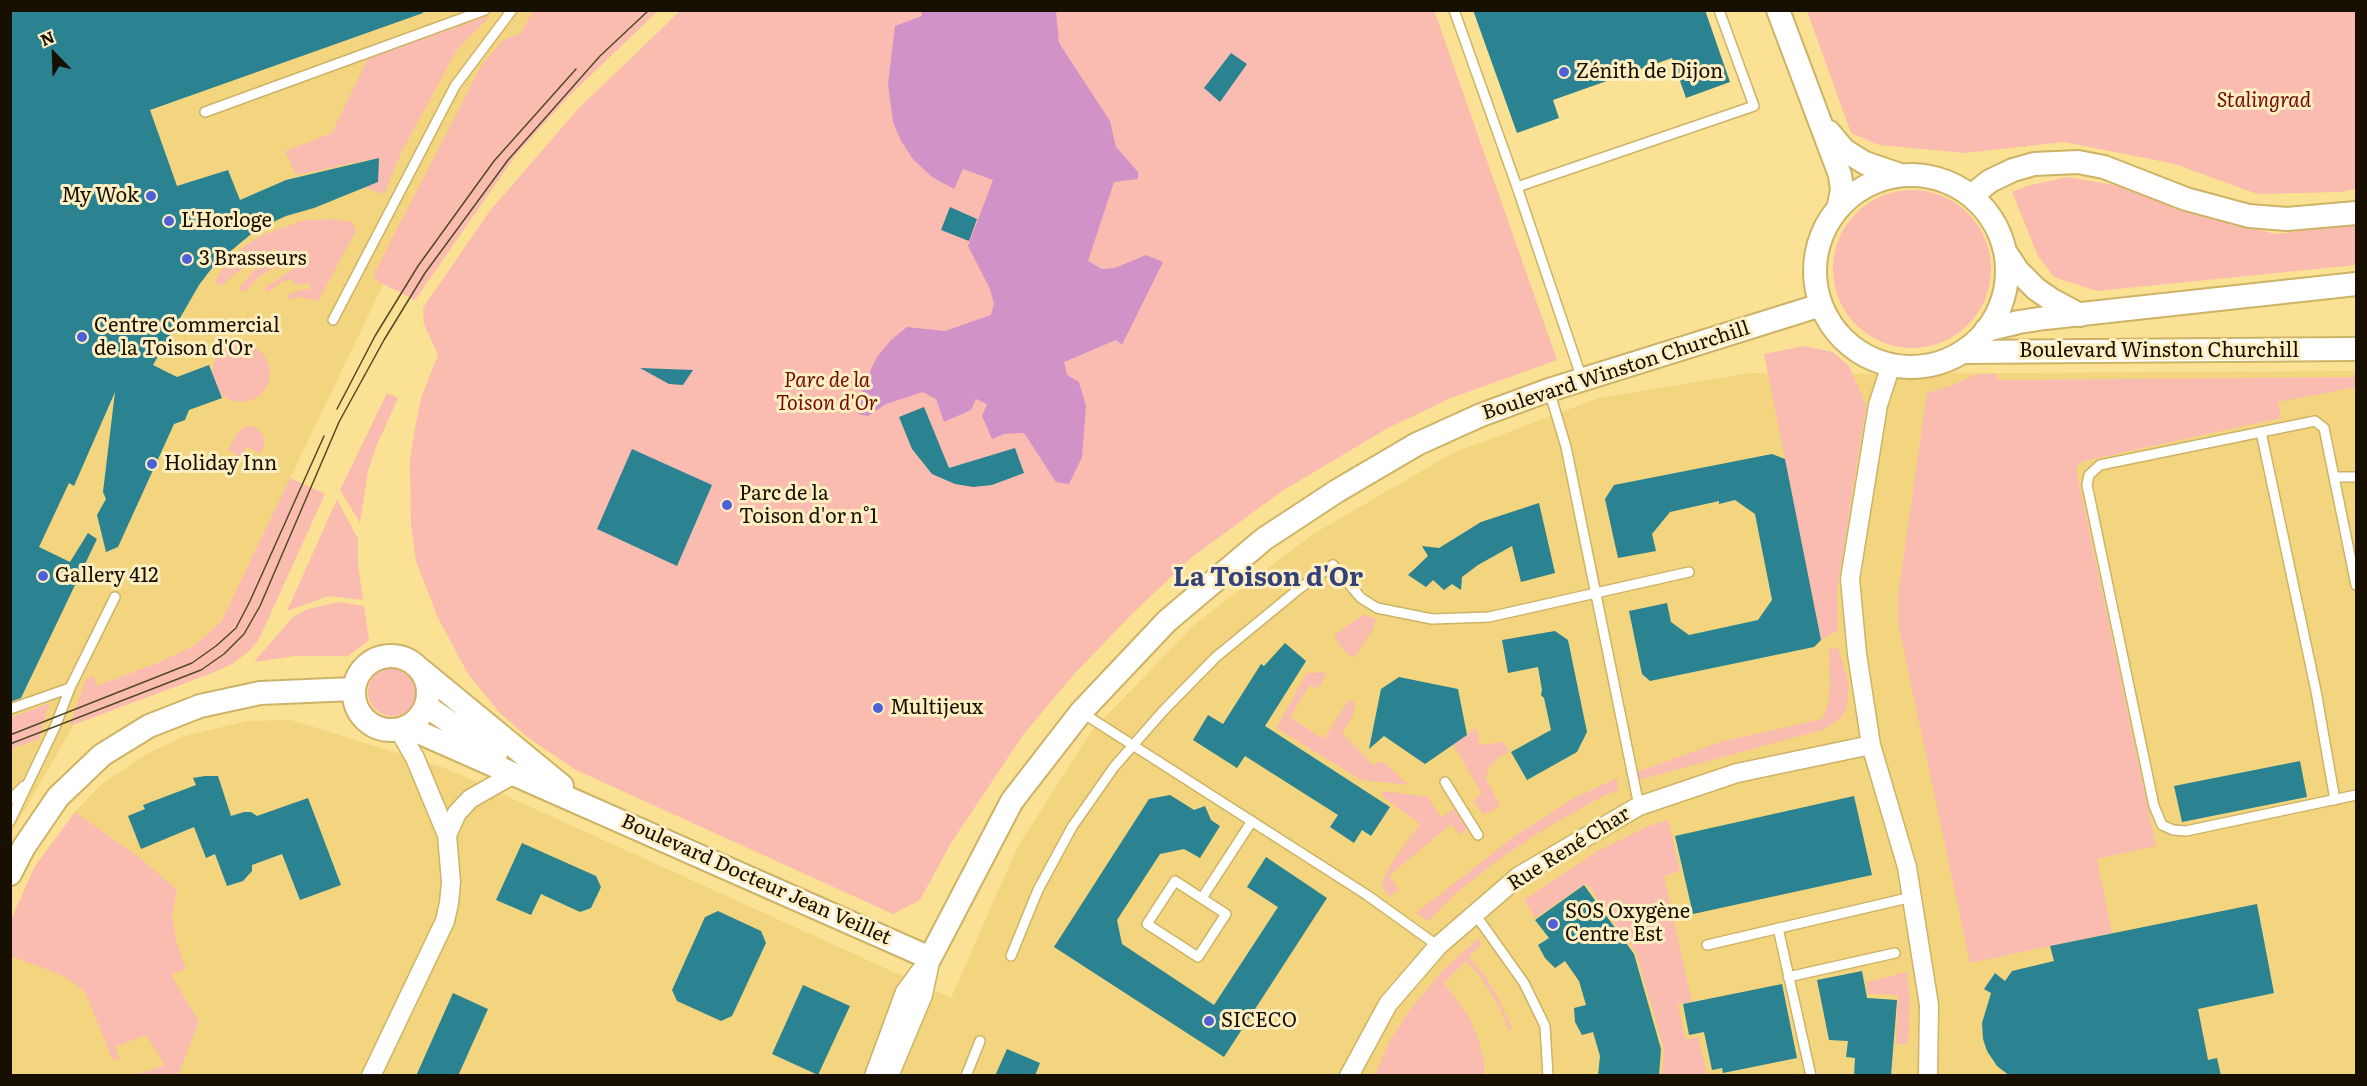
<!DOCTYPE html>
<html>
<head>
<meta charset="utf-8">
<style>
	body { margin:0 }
	#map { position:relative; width:2367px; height:1086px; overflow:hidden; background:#fbe193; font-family:Literata,serif }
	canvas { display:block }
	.frame { position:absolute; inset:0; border:12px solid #170f00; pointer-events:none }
	.north { position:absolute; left:24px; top:24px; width:60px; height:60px; -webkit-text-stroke:4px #feefc2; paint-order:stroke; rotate:337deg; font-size:16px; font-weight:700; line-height:24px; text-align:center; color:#170f00 }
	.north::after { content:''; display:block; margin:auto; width:21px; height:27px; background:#170f00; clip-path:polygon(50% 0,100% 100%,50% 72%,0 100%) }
</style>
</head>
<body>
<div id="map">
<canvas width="2367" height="1086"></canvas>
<div class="frame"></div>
<div class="north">N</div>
</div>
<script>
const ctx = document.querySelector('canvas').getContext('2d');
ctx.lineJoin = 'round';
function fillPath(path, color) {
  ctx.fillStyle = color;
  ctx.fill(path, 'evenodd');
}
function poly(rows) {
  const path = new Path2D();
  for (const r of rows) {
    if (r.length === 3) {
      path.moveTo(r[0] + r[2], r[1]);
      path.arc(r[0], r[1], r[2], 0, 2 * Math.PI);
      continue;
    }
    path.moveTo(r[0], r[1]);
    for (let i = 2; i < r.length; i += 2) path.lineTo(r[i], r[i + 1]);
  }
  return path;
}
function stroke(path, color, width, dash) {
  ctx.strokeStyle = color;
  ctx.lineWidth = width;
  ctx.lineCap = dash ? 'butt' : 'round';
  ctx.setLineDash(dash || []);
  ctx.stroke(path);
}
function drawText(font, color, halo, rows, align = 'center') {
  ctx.font = font + ' Literata,serif';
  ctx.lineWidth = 6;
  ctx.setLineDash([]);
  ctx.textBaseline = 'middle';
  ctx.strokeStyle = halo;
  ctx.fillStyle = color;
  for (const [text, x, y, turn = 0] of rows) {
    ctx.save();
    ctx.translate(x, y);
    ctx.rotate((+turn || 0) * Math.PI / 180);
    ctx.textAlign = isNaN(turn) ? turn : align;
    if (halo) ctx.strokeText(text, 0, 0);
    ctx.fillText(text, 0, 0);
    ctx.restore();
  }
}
fillPath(poly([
	[11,11,544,11,389,272,221,622,195,645,160,662,96,686,11,834],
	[2356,371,2356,1075,11,1076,11,920,35,866,75,812,102,784,146,754,185,736,247,721,291,720,445,768,951,998,1017,848,1090,733,1194,625,1313,534,1453,453,1599,398,1750,373,1846,374]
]), '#f2d57e');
fillPath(poly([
	[1434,10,1557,360,1451,398,1388,428,1282,491,1191,558,1133,613,1075,673,1023,735,951,843,920,900,893,914,576,770,527,737,499,712,468,674,438,618,416,561,411,525,410,460,414,434,421,398,438,355,424,324,423,308,489,212,577,110,680,11],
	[533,11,658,11,569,96,515,156,415,300,379,282,374,278,374,274,481,66,503,40,521,33],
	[1807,11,2356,11,2356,189,2340,192,2257,194,2175,164,2064,142,1965,153,1879,145,1851,133],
	[491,15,456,51,402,151,384,194,364,188,378,182,378,158,296,175,285,151,332,133,368,58],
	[2067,177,2120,186,2195,215,2276,234,2356,224,2356,265,2097,291,2054,277,2038,256,2012,192,2027,186],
	[1912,269,79],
	[332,219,352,222,356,231,318,301,300,297,289,300,286,296,296,291,310,289,310,283,294,285,292,279,282,282,268,292,265,288,294,268,292,262,277,270,274,267,259,277,244,292,238,289,256,268,276,253,274,248,262,258,258,255,221,286,215,282,224,266,247,244,265,234,305,220],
	[241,373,29],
	[1804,346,1833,352,1849,366,1866,405,1837,590,1838,630,1821,640,1764,354],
	[1977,374,1996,374,1998,380,2356,377,2356,387,2278,402,2281,418,2084,461,2078,465,2076,469,2156,846,2097,859,2112,933,1970,963,1898,623,1898,595,1927,393,1950,386],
	[387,393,398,398,376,447,368,471,360,523,340,490],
	[245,426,255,427,262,433,265,440,261,454,247,447,241,457,228,450,237,433],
	[290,478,325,494,265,626,258,641,248,652,232,664,215,672,70,726,86,679,94,676,96,686,160,662,195,645,221,622],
	[337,499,358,539,358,564,363,600,329,596,287,611],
	[339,602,364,606,369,640,348,656,295,656,254,662,293,617,308,609],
	[1363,615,1376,619,1372,631,1354,658,1341,648,1335,638,1335,634],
	[1838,648,1849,684,1847,707,1841,718,1825,729,1639,780,1637,772,1720,742,1822,719,1828,705,1830,685,1829,649],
	[392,692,24],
	[1327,672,1320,686,1314,688,1310,685,1290,717,1324,739,1349,699,1355,703,1353,716,1342,733,1373,765,1382,761,1409,785,1361,780,1276,728,1307,673],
	[49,703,39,739,11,749,11,722,13,717],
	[1476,728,1480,745,1504,742,1509,752,1499,757,1489,768,1486,778,1500,806,1484,815,1473,801,1482,793,1453,745],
	[1617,778,1618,791,1605,795,1543,830,1505,855,1456,893,1429,921,1416,913,1516,835,1574,798],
	[1384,791,1428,797,1441,817,1455,809,1467,828,1460,835,1451,824,1389,876,1399,889,1390,897,1381,884,1394,859,1420,824,1384,798,1381,793],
	[75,812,140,858,177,890,172,916,177,945,186,968,171,975,199,1022,178,1075,135,1075,165,1065,146,1035,115,1047,120,1059,113,1060,85,992,64,976,11,956,11,920,35,866],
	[1668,820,1680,871,1664,876,1692,1002,1678,1004,1685,1039,1698,1037,1707,1075,1662,1075,1664,1050,1636,952,1586,883,1535,918,1524,900,1596,852,1648,826],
	[1479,938,1481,945,1469,957,1485,976,1498,997,1512,1029,1509,1031,1499,1006,1481,978,1466,961,1444,983,1469,1017,1477,1035,1484,1060,1484,1075,1375,1075,1389,1042,1409,1011,1444,969],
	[1907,972,1910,1005,1908,1044,1896,1044,1898,995,1868,994,1867,982]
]), '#fabcb0');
fillPath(poly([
	[921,11,1056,11,1059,43,1110,121,1116,147,1138,172,1138,179,1114,182,1088,261,1102,269,1115,268,1146,255,1163,262,1122,345,1116,340,1064,362,1067,375,1079,382,1086,406,1082,457,1069,484,1056,482,1024,433,1004,434,992,439,982,416,987,404,976,399,971,410,944,422,936,399,923,392,886,404,868,416,858,414,863,386,877,357,891,340,907,327,945,331,991,315,994,304,990,289,968,246,993,180,963,169,954,189,932,177,913,159,901,141,893,122,888,84,895,26,922,16]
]), '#d192c8');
fillPath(poly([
	[10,10,423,10,423,13,150,110,177,186,228,170,240,200,286,180,379,158,378,182,314,208,286,216,256,230,215,264,199,285,153,365,177,377,209,365,222,398,189,410,185,420,174,424,118,547,106,552,97,515,106,499,103,492,115,392,74,486,69,483,39,547,70,562,88,533,97,539,21,698,10,702],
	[1473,10,1705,10,1730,82,1686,98,1672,58,1553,100,1559,118,1517,133],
	[1231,53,1247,64,1220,102,1204,88],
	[950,207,977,219,969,241,941,230],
	[640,368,693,370,683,385,669,384],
	[924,407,949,468,1015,448,1024,473,992,485,973,487,955,484,932,474,912,449,899,417],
	[632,449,712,485,677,566,597,529],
	[1772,454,1785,459,1821,640,1814,647,1650,681,1642,674,1629,611,1667,603,1671,622,1689,635,1758,620,1772,600,1755,514,1735,500,1719,504,1719,501,1670,512,1652,534,1656,551,1618,558,1605,499,1614,485],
	[1539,503,1555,573,1521,582,1512,546,1478,565,1462,577,1461,590,1452,584,1444,590,1433,580,1426,587,1408,575,1428,556,1422,546,1439,548,1481,522],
	[1555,631,1568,640,1587,732,1577,752,1527,780,1511,752,1551,730,1544,698,1541,695,1542,690,1538,667,1508,673,1502,640],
	[1285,643,1306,661,1265,726,1390,807,1371,836,1362,830,1354,843,1330,827,1338,815,1245,756,1237,768,1193,740,1208,715,1223,724,1261,664,1264,666],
	[1399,677,1458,689,1467,735,1425,764,1384,736,1369,749,1381,689],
	[2300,761,2307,797,2182,822,2174,786],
	[205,776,218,776,231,816,244,812,251,812,257,816,308,798,341,885,300,900,282,854,252,865,252,871,243,881,227,886,215,854,206,858,194,827,141,849,128,816,145,809,143,805,196,785,193,778],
	[1170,795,1194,810,1205,806,1211,820,1220,826,1200,858,1184,849,1160,854,1117,920,1122,944,1214,1005,1278,907,1247,887,1266,857,1327,898,1224,1057,1054,947,1149,799],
	[1854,796,1872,875,1693,914,1675,836],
	[522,843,596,876,601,887,591,908,580,912,541,894,531,915,496,900],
	[1584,885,1634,954,1661,1049,1659,1076,1598,1076,1600,1056,1593,1032,1582,1035,1575,1022,1574,1008,1586,1005,1579,981,1565,961,1555,968,1545,958,1538,945,1549,938,1535,920],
	[2257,904,2274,993,2198,1009,2208,1060,2217,1058,2221,1076,2010,1076,1997,1066,1987,1051,1983,1039,1982,1023,1991,993,1984,989,1995,973,2005,981,2012,971,2054,961,2050,946],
	[718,911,761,931,766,943,732,1016,721,1021,677,1001,672,990,705,917],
	[1862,971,1867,998,1897,1000,1891,1076,1854,1076,1855,1058,1846,1057,1848,1041,1829,1040,1817,980],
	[1782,984,1797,1058,1723,1073,1722,1068,1712,1070,1704,1032,1689,1035,1683,1004],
	[803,985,850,1006,818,1075,772,1054],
	[453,993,488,1009,458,1076,416,1076],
	[1007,1049,1040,1063,1035,1076,995,1076]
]), '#2b8291');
const service = poly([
	[1454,10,1517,187,1582,379],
	[205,112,485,10],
	[1517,187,1754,106,1719,10],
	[333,320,455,86,512,10],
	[1549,390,1566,447,1639,806],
	[2261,432,2316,691,2335,800],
	[2334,477,2356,477],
	[2356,585,2324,428,2315,421,2100,465,2089,475,2087,485,2154,806,2162,825,2173,830,2186,831,2356,795],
	[10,709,70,688],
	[1081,712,1367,895,1438,946],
	[1445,782,1478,835],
	[10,800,24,786],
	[10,821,55,727,70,688,115,597],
	[1175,881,1226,914,1198,957,1147,924,1175,881],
	[1202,898,1252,821],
	[1475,914,1524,983,1545,1026,1548,1076],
	[1778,928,1811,1076],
	[1707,945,1912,897],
	[1011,956,1038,890,1072,827,1114,767,1164,710,1216,657,1300,588,1333,565,1361,598,1377,608,1432,619,1489,617,1689,572],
	[1788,977,1895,953],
	[966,1076,980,1041]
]);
const minor = poly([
	[1891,365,1878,405,1850,579,1857,654,1871,745,1907,867,1929,1005,1928,1076],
	[447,835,457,813,470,799,514,774],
	[371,1076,445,921,449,903,451,882,447,835,415,758,399,730],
	[874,1076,905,992,930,958],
	[889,1076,923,995,930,962],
	[1349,1076,1388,1004,1438,946,1519,876,1639,806,1737,773,1871,745]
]);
const tertiary = poly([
	[1778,10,1840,175,1842,190,1839,205],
	[1829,132,1844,150,1865,163,1900,175],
	[1911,271,96],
	[1971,196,1990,181,2013,170,2034,164,2078,162,2104,167,2186,199,2249,216,2287,219,2356,213],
	[2006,253,2018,271,2036,289,2052,300,2080,315],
	[1986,330,2019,322,2045,318,2356,284],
	[1962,352,2356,349],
	[391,693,37],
	[421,670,562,786],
	[426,706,496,754],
	[407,727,930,958,1012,801,1081,712,1167,621,1264,539,1337,491,1417,444,1481,415,1549,390,1821,305],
	[10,874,24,847,58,797,102,755,149,726,200,706,260,693,353,689]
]);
stroke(service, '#cdb367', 12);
stroke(minor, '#cdb367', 21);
stroke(tertiary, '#cdb367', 26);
stroke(service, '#fff', 9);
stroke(minor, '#fff', 18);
stroke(tertiary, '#fff', 22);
stroke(poly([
	[337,409,375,336,418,266,494,161,576,69],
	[10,735,192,663,216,646,236,628,250,601,324,436],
	[10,744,201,670,224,654,244,634,260,606,339,422,384,340,425,273,508,160,600,56,649,10]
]), '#544727', 1.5);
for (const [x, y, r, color] of [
	[1564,72,6,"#4c61d6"],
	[151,196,6,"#4c61d6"],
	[169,221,6,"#4c61d6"],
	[187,259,6,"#4c61d6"],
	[82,337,6,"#4c61d6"],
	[152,464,6,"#4c61d6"],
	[727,505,6,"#4c61d6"],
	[43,576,6,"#4c61d6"],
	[878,708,6,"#4c61d6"],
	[1553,924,6,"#4c61d6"],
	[1209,1021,6,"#4c61d6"]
]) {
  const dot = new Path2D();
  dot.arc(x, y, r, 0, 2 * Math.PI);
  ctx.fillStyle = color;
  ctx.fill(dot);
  stroke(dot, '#feefc2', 2);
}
drawText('20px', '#170f00', '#feefc2', [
	["Zénith de Dijon",1576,72],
	["My Wok",139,196,"right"],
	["L'Horloge",181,221],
	["3 Brasseurs",199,259],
	["Centre Commercial",94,326],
	["de la Toison d'Or",94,349],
	["Holiday Inn",164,464],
	["Parc de la",739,494],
	["Toison d'or n°1",739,517],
	["Gallery 412",55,576],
	["Multijeux",890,708],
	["SOS Oxygène",1565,912],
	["Centre Est",1565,935],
	["SICECO",1221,1021]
], 'left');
drawText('italic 20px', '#710c00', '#feefc2', [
	["Stalingrad",2264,101],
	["Parc de la",827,381],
	["Toison d'Or",827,404]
]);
drawText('20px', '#170f00', '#feefc2', [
	["Boulevard Winston Churchill",2159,351],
	["Boulevard Winston Churchill",1616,371,-18],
	["Rue René Char",1569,849,-32],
	["Boulevard Docteur Jean Veillet",756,880,24]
]);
drawText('bold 26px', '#33407b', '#feefc2', [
	["La Toison d'Or",1268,578]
]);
</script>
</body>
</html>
